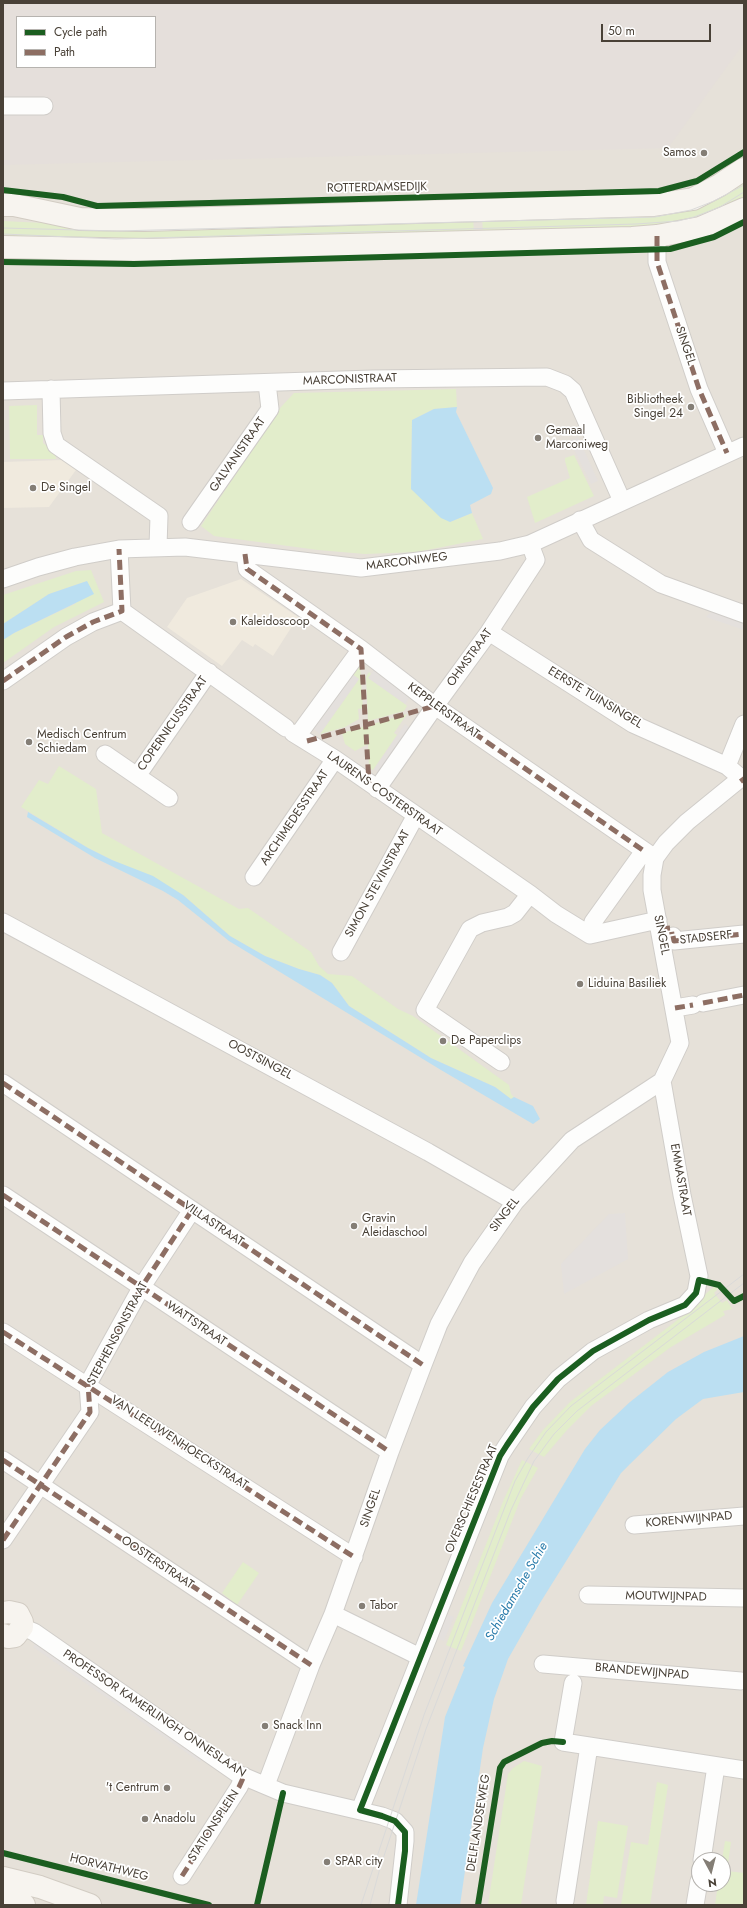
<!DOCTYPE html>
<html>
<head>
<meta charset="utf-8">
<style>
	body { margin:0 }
	#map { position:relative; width:747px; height:1908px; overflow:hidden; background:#f2efec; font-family:Jost,sans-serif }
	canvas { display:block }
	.frame { position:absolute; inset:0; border:4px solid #494137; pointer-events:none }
	.legend { position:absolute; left:16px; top:16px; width:140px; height:52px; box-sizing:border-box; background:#fff; border:1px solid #b6b3af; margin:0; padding:5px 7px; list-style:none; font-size:12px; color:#494137 }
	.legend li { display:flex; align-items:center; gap:8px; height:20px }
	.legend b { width:20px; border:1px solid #b6b3af }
	.north { position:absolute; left:691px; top:1852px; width:40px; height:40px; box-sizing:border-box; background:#fff; border:1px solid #b6b3af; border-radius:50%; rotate:173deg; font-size:11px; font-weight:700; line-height:16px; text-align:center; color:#494137 }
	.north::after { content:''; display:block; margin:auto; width:14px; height:18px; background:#847e76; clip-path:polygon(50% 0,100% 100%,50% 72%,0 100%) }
	.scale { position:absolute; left:601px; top:24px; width:110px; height:18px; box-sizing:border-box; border:2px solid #494137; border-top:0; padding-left:5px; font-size:12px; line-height:14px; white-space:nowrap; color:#494137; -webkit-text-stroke:3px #fff; paint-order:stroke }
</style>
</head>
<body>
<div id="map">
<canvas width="747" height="1908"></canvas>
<div class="frame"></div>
<ul class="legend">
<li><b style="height:5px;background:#1b5e20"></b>Cycle path</li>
<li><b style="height:5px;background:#8d6e63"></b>Path</li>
</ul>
<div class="north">N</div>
<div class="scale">50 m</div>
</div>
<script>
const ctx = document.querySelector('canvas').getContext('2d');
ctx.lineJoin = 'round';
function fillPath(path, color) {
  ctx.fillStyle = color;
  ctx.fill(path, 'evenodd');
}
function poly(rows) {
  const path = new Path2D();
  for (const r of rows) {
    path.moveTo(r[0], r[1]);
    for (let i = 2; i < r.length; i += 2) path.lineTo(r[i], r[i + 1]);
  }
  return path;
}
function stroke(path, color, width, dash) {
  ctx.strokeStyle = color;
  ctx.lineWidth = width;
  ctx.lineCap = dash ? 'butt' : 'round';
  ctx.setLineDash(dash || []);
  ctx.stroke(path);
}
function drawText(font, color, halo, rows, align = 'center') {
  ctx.font = font + ' Jost,sans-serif';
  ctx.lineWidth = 3.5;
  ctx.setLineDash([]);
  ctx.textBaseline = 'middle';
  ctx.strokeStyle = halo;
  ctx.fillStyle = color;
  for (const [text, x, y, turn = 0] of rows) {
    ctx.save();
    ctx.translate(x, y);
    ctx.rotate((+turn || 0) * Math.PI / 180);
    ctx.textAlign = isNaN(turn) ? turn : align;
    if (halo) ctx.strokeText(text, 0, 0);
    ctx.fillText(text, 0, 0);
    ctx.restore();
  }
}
fillPath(poly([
	[3,3,744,3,744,1905,3,1905],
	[17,17,155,17,155,67,17,67],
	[699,1860,723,1860,723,1884,699,1884]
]), '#e6e1d9');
fillPath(poly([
	[3,3,744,3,744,43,668,148,3,165],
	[17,17,155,17,155,67,17,67]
]), '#e5dfdb');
fillPath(poly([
	[62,460,76,470,49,507,3,508,3,462],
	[241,579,298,617,273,656,255,644,253,647,242,640,222,666,167,627,187,598]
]), '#f0eade');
fillPath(poly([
	[744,182,744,198,741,200,716,212,668,225,483,235,482,215,667,210],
	[473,216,474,235,3,243,3,221,102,226],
	[456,389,457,407,434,409,412,420,411,489,450,522,472,513,483,539,417,552,365,554,318,550,214,536,201,526,281,407,294,393],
	[37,405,37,435,43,435,43,443,55,452,56,459,10,459,9,406],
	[574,455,594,496,535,523,527,497,570,478,565,461,565,458],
	[91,570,104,602,54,627,3,663,3,640,14,633,75,604,87,581,49,594,3,624,3,595,76,571],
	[356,662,360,666,363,708,358,709,359,719,345,727,320,734,359,679,349,672],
	[369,672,371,674,369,678,405,704,407,706,404,711,368,721,366,677],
	[407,714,394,733,397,735,373,770,369,768,368,744,355,751,345,744,342,733],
	[59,766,96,789,102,833,239,909,248,908,311,952,319,966,328,974,352,976,398,1009,413,1016,509,1085,511,1094,514,1097,511,1099,495,1087,431,1058,349,1006,332,983,320,975,299,969,265,956,230,936,183,895,88,848,21,807,39,780,48,784],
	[715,1286,718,1289,714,1293,722,1303,727,1300,732,1309,723,1311,725,1315,671,1347,591,1406,567,1430,544,1457,529,1449,543,1430,570,1402,684,1315,683,1313],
	[522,1460,538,1468,521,1498,461,1651,446,1645,504,1499],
	[243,1562,259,1573,237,1605,222,1593],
	[524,1761,542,1766,521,1905,488,1905,508,1774,513,1768],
	[657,1782,668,1785,650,1905,621,1905,631,1842,648,1845],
	[598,1821,628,1826,617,1898,604,1896,603,1905,586,1905],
	[725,1841,731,1842,727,1871,744,1873,744,1905,715,1905,718,1884,723,1884,723,1860,722,1860]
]), '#e2edcb');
fillPath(poly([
	[578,437,598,481,591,484,570,441],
	[714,609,744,620,744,630,706,617],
	[374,670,411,695,405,704,368,678],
	[349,672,359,679,320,734,311,727],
	[405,724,414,731,383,775,374,769],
	[625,1213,628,1259,564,1294,561,1264,609,1214],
	[444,1613,454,1617,444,1641,434,1637],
	[36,1643,203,1758,200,1762,33,1647],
	[614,1755,695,1768,694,1772,614,1760]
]), '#e4e0dd');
fillPath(poly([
	[457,407,456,412,493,488,491,494,470,505,472,513,450,522,441,518,411,489,412,420,434,409],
	[87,581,94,594,14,633,3,640,3,624,49,594],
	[28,812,88,848,112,860,153,876,183,895,230,936,265,956,299,969,320,975,332,983,349,1006,431,1058,495,1087,511,1099,514,1097,533,1106,540,1119,533,1124,441,1070,229,941,178,900,163,891,95,858,27,817],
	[744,1336,744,1392,703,1399,676,1419,630,1464,621,1473,540,1603,508,1659,494,1699,483,1748,460,1905,416,1905,445,1717,465,1667,463,1666,492,1603,585,1449,600,1430,630,1402,668,1372,704,1352]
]), '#bbdff2');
const street = poly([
	[3,106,44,106],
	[657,236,657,262,699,389,727,453],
	[51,389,52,433,56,445,159,516,158,547],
	[3,391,372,379,547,377,565,384,573,391,622,501],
	[580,520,591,540,661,584,744,614],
	[191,522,270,409,267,383],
	[245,554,247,569,361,649,435,706,655,858],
	[3,579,38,567,75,557,119,549,185,547,361,568,500,551,530,544,744,446],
	[122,611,286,728],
	[489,632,633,724,727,766],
	[3,681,66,637,93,622,122,611,119,549],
	[293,733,335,759,530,894,556,914,590,935,658,920],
	[298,735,361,649],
	[105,754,169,798],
	[137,776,209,672],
	[377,789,435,706,489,632,536,560,530,544],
	[254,877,335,759],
	[3,922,428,1152,515,1202],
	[590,935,593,922,644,851],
	[673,936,674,941,744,934],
	[341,952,416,815],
	[703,1003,744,995],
	[675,1008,693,1005],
	[501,1062,425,1010,470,929,482,923,508,917,515,913,530,894],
	[3,1083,423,1365],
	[3,1195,390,1452],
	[3,1332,354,1557],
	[3,1460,311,1665],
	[634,1525,744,1516],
	[3,1540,90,1412,88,1384,141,1288,192,1210],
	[588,1595,744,1598],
	[333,1614,420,1657],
	[22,1627,34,1632,238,1774,283,1793,382,1816,395,1821,405,1832,405,1841,398,1905],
	[543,1664,741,1681],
	[573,1683,563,1742,589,1746],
	[266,1785,311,1665,333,1614,390,1452,423,1365,439,1324,472,1263,515,1202,572,1140,662,1081,680,1043,652,890,652,875,655,858,666,843,687,822,741,778,727,766,744,724],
	[360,1810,500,1456,507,1445,533,1407,558,1379,593,1351,649,1320,685,1305,696,1293,699,1276,682,1195,662,1081],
	[702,1860,716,1766],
	[182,1876,239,1787,244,1776],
	[565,1901,589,1746,744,1770],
	[695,1905,699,1881]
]);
const secondary = poly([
	[3,205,14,205,80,219,144,220,654,205,693,199,720,185,744,169],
	[3,247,147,250,632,238,657,236,700,228,744,209],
	[3,1613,9,1612,18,1614,22,1622,22,1627,15,1636,8,1637,3,1635],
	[3,1878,40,1887,90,1905],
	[3,1900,24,1905]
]);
stroke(street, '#d0cdc9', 19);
stroke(secondary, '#d2ccc3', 24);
stroke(street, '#fdfdfc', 17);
stroke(secondary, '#f7f4ef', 22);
stroke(poly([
	[3,228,117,231,655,217,691,210,714,201,744,185],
	[3,234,116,239,636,224,678,221,694,217,720,207,744,192],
	[361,1905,424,1715,515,1481,528,1458,546,1432,571,1406,744,1274],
	[370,1905,380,1868,426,1729,511,1510,534,1461,554,1434,577,1411,744,1283]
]), '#dadad9', 1);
stroke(poly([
	[657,236,657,262,699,389,727,453],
	[245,554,247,569,361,649,369,783],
	[3,681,66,637,93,622,122,611,119,549],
	[307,741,435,706,644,851],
	[741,778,744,782],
	[660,929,671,928,672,934],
	[673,936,674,941,744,934],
	[703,1003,744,995],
	[675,1008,693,1005],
	[3,1083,423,1365],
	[3,1195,390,1452],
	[3,1332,354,1557],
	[3,1460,311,1665],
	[3,1540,90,1412,88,1384,141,1288,192,1210],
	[182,1876,239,1787,244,1776]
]), '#8d6e63', 5, [10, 5]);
stroke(poly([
	[3,190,63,197,97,206,659,191,697,181,744,152],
	[3,262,134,264,670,249,714,237,744,222],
	[3,1853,209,1905],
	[257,1905,283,1793],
	[398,1905,405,1851,405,1832,395,1821,382,1816,360,1810,500,1456,507,1445,533,1407,558,1379,593,1351,649,1320,685,1305,696,1293,699,1280,719,1285,734,1301,744,1296],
	[478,1905,500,1768,504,1762,542,1743,552,1741,563,1742]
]), '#1b5e20', 6);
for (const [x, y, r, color] of [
	[704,153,4,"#847e76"],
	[691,407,4,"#847e76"],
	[538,438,4,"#847e76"],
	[33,488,4,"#847e76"],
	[233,622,4,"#847e76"],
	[29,742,4,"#847e76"],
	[580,984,4,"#847e76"],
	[443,1041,4,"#847e76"],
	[354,1226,4,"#847e76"],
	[362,1606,4,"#847e76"],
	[265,1726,4,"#847e76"],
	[167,1788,4,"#847e76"],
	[145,1819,4,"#847e76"],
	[327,1862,4,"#847e76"]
]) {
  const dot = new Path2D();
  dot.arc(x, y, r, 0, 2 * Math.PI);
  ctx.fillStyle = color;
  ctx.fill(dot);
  stroke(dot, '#fff', 1.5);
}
drawText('12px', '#494137', '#fff', [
	["Samos",696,153,"right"],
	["Bibliotheek",683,400,"right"],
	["Singel 24",683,414,"right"],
	["Gemaal",546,431],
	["Marconiweg",546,445],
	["De Singel",41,488],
	["Kaleidoscoop",241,622],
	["Medisch Centrum",37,735],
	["Schiedam",37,749],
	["Liduina Basiliek",588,984],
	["De Paperclips",451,1041],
	["Gravin",362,1219],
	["Aleidaschool",362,1233],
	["Tabor",370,1606],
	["Snack Inn",273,1726],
	["'t Centrum",159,1788,"right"],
	["Anadolu",153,1819],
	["SPAR city",335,1862]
], 'left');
drawText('12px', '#494137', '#fff', [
	["ROTTERDAMSEDIJK",377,188,-1],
	["SINGEL",685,346,71],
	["MARCONISTRAAT",350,380,-2],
	["GALVANISTRAAT",238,455,-55],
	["MARCONIWEG",407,562,-7],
	["OHMSTRAAT",470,658,-54],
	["EERSTE TUINSINGEL",595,698,31],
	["KEPPLERSTRAAT",443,711,36],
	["COPERNICUSSTRAAT",173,724,-55],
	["LAURENS COSTERSTRAAT",384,794,35],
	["ARCHIMEDESSTRAAT",295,818,-56],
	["SIMON STEVINSTRAAT",378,884,-61],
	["SINGEL",661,935,79],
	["STADSERF",706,938,-6],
	["OOSTSINGEL",260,1060,28],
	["EMMASTRAAT",680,1180,80],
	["SINGEL",505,1215,-52],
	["VILLASTRAAT",213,1224,34],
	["WATTSTRAAT",196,1324,34],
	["STEPHENSONSTRAAT",118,1334,-62],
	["VAN LEEUWENHOECKSTRAAT",179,1443,33],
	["OVERSCHIESESTRAAT",472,1499,-67],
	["SINGEL",371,1508,-71],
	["KORENWIJNPAD",689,1520,-5],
	["OOSTERSTRAAT",157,1563,34],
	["MOUTWIJNPAD",666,1597,1],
	["BRANDEWIJNPAD",642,1672,5],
	["PROFESSOR KAMERLINGH ONNESLAAN",154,1714,34],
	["DELFLANDSEWEG",479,1823,-81],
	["STATIONSPLEIN",214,1826,-57],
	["HORVATHWEG",109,1868,14]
]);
drawText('italic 13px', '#287baa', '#fff', [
	["Schiedamsche Schie",517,1592,-60]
]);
</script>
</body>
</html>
